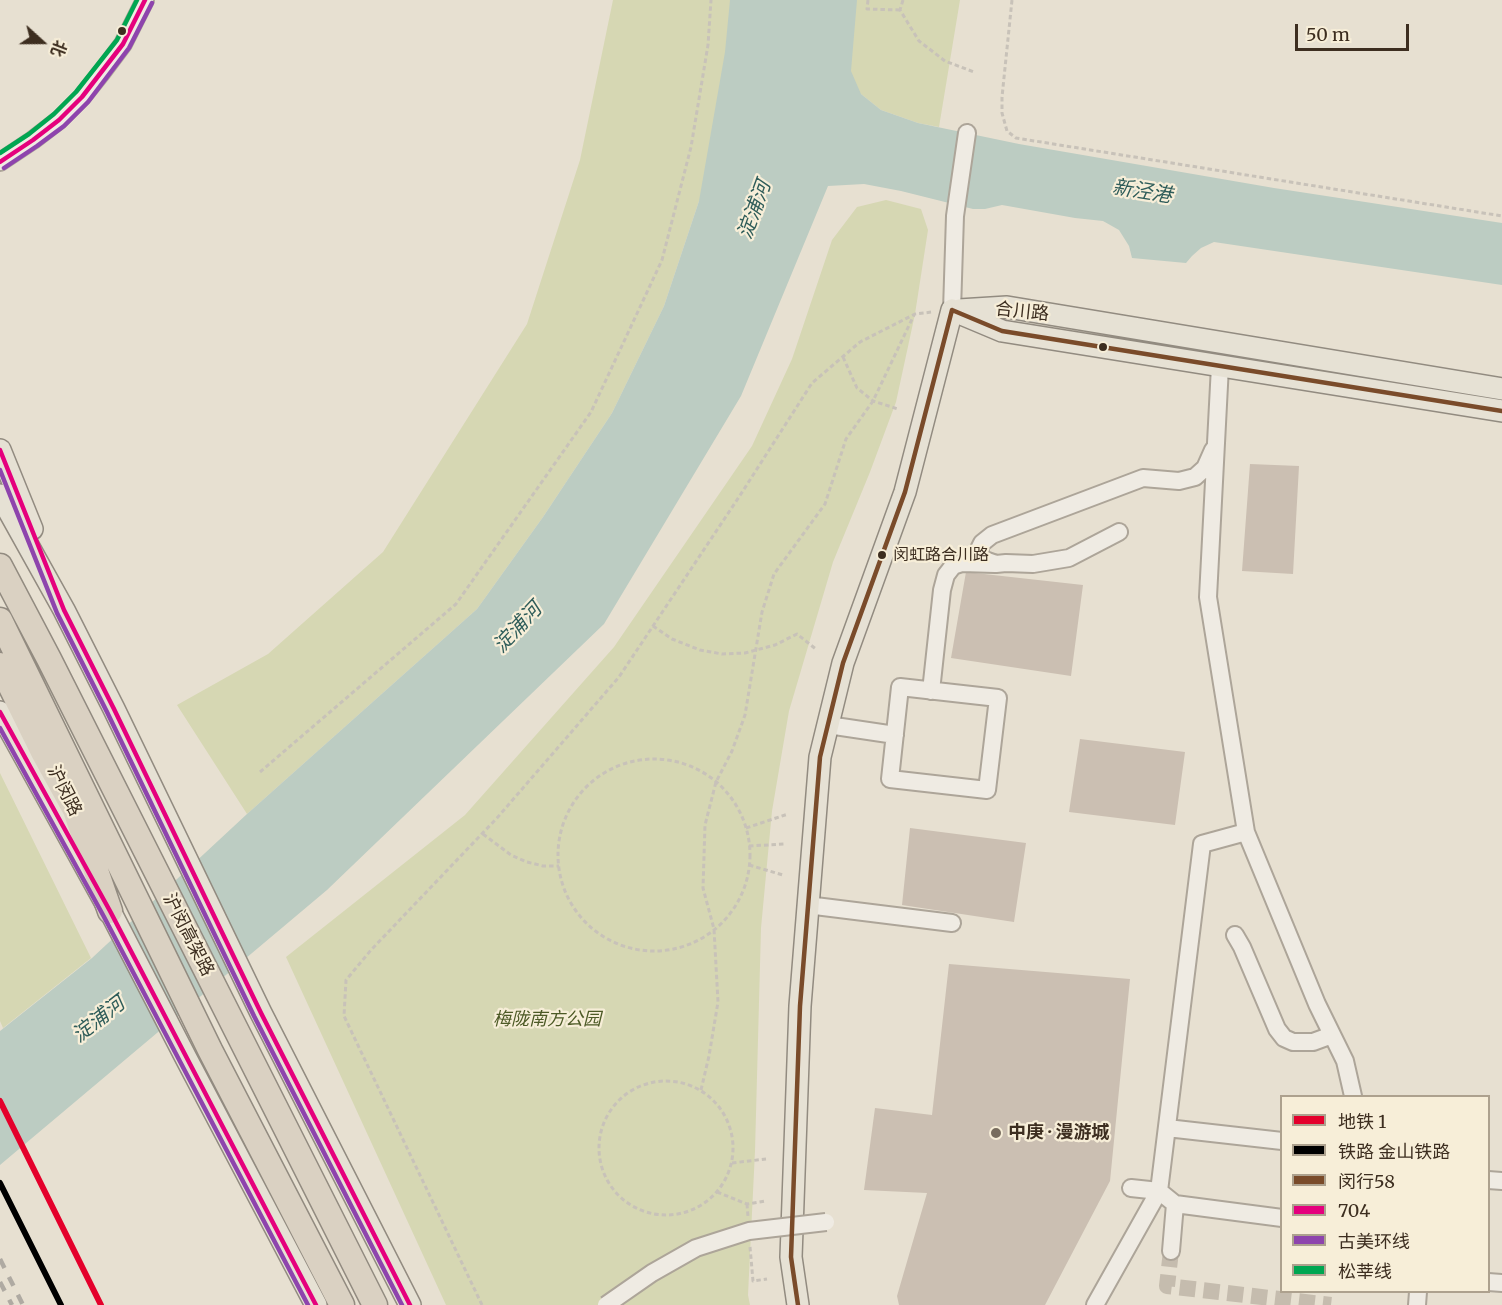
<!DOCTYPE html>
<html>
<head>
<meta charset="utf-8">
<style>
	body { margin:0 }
	#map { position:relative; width:1502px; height:1305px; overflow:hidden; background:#e7e0d1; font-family:Merriweather,"Noto Sans SC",serif }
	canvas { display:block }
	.legend { position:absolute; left:1280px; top:1095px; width:210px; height:198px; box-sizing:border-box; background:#f7eed8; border:2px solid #ada18e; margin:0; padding:8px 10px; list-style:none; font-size:18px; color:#3d2e20 }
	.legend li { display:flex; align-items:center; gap:12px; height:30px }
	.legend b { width:30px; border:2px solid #ada18e }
	.north { position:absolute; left:12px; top:12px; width:60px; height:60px; -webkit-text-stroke:4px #f7eed8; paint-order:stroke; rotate:111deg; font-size:16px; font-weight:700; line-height:24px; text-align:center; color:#3d2e20 }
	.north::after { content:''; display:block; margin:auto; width:21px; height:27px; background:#3d2e20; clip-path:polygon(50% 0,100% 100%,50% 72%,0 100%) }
	.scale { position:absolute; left:1295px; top:24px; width:114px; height:27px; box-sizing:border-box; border:3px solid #3d2e20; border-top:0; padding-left:8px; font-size:18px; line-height:21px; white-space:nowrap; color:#3d2e20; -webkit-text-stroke:4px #f7eed8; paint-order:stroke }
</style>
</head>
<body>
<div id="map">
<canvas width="1502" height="1305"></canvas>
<ul class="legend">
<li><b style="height:8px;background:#e4002b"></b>地铁 1</li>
<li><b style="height:8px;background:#000"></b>铁路 金山铁路</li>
<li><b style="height:8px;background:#7a4b2a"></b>闵行58</li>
<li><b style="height:8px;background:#e5007d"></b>704</li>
<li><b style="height:8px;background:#8e44ad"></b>古美环线</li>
<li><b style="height:8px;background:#00a651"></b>松莘线</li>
</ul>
<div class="north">北</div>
<div class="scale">50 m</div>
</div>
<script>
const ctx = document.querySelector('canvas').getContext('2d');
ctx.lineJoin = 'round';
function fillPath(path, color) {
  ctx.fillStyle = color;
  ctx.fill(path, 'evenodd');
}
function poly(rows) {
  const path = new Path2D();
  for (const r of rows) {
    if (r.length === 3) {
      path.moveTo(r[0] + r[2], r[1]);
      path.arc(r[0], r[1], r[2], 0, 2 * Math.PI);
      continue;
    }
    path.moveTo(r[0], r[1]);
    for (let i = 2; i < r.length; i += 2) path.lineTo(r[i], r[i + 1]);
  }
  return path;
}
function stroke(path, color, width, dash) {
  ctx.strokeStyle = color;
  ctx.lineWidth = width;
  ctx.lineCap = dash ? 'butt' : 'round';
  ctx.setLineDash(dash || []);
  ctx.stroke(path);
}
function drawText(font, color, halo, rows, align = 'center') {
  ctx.font = font + ' Merriweather,"Noto Sans SC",serif';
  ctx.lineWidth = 4.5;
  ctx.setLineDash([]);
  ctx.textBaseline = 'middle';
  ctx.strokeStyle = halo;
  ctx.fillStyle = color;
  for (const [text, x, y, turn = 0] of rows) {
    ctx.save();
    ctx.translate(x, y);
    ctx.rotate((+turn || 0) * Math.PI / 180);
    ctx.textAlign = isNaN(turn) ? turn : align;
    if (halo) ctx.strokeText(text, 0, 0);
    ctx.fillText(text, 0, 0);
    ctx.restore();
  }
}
fillPath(poly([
	[613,0,960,0,939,127,918,123,881,110,861,94,699,201,664,306,612,413,543,517,477,609,247,814,177,705,268,654,383,552,527,324,580,160],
	[886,200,921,209,928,230,915,314,896,402,870,472,833,562,789,711,772,811,761,928,755,1151,748,1295,750,1305,446,1305,286,957,465,815,614,647,752,446,792,359,832,240,857,207],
	[0,773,91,958,3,1028,0,1021]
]), '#d6d7b3');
fillPath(poly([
	[730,0,857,0,851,71,861,94,881,110,918,123,1019,144,1274,188,1502,223,1502,285,1214,242,1201,248,1192,256,1186,263,1132,258,1129,246,1119,230,1103,221,1075,218,1002,205,985,209,973,209,901,191,864,184,828,186,741,396,604,624,327,890,0,1165,0,1031,92,958,247,814,477,609,543,517,612,413,664,306,699,201,725,52]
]), '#bcccc2');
fillPath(poly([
	[1250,464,1299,466,1293,574,1242,571],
	[966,572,1083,585,1071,676,951,658],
	[1080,739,1185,752,1175,825,1069,812],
	[910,828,1026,843,1014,922,902,905],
	[949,964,1130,979,1110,1181,1045,1305,899,1305,897,1296,927,1193,864,1190,875,1108,932,1115]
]), '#cbbfb2');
stroke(poly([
	[1171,1251,1167,1286,1331,1305]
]), '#c5bcae', 16, [16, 8]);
const minor = poly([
	[0,162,33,140,59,120,82,97,102,72,123,44,145,0],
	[952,310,955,216,967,133],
	[1220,366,1208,597,1246,832,1317,1004,1345,1061,1353,1096],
	[1119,532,1069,558,1033,564,1006,563,996,564,982,559,979,549,982,543,992,535,1143,478,1179,481,1195,477,1205,468,1213,450],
	[900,687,998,698,987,790,890,779,900,687],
	[931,691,942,590,946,575,953,566,962,563,995,564],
	[828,725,895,735],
	[807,905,952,923],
	[1235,935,1242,947,1277,1029,1284,1038,1293,1042,1313,1042,1332,1035],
	[1167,1128,1282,1141],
	[1488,1180,1502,1181],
	[1131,1188,1159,1191,1175,1204,1282,1218],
	[1171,1251,1175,1204],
	[1488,1282,1502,1283],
	[1095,1305,1159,1191,1202,844,1246,832],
	[1417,1305,1418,1292]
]);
const major = poly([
	[952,310,1002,331,1502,411],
	[959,310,1007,307,1502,389],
	[0,450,32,529],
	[0,495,64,610,114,709,261,1013,410,1305],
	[0,712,110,911,186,1058,316,1305],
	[798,1305,791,1257,800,1006,820,757,843,663,905,492,952,310]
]);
const highway = poly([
	[0,566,49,659,375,1305],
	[0,620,210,1050,342,1305],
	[0,665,43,752,75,810,110,911]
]);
stroke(minor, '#ada599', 20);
stroke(major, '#928b80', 24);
stroke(highway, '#928b80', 27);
stroke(poly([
	[868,0,867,9,900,10],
	[903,0,900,10,919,41,945,61,974,72],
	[1012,0,1002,97,1002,113,1007,131,1016,138,1502,216],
	[843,357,857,388,873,401,898,409],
	[653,626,672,639,700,650,722,654,745,653,775,645,797,634,817,650],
	[654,855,96],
	[260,772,456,604,591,412,662,260,691,147,708,45,711,0],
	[746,828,788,814],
	[483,834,511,855,527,862,543,866,559,866],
	[749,846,785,844],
	[749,865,783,875],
	[666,1148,67],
	[701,1090,709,1056,718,1002,714,929,703,888,705,825,716,782,732,751,745,715,762,612,774,574,825,504,846,439,873,401,914,315],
	[732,1163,766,1159],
	[717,1192,747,1204,766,1201],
	[747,1204,748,1217],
	[750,1247,753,1281,767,1279],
	[482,1305,344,1016,346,980,371,950,497,818,619,677,739,497,812,383,860,342,915,314,932,312]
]), '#c8c2b9', 3, [4.5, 3]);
stroke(minor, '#efebe3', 16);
stroke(major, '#e6e1d4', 21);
stroke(highway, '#dad1c2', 24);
stroke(poly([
	[0,1259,23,1305],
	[0,1282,12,1305]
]), '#afaaa2', 4.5, [10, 10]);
const minorBridge = poly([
	[606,1305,652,1273,696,1248,749,1231,826,1222]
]);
stroke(minorBridge, '#ada599', 20, []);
stroke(minorBridge, '#efebe3', 16);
stroke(poly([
	[952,310,1002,331,1502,411],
	[798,1305,791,1257,800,1006,820,757,843,663,905,492,952,310]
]), '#7a4b2a', 4.5);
stroke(poly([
	[0,162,33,140,59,120,82,97,123,44,145,0],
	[0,450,64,610,114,709,261,1013,410,1305],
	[0,712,110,911,316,1305]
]), '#e5007d', 4.5);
stroke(poly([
	[4,168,37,146,64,126,88,102,129,48,152,3],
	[0,470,57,613,107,712,254,1016,402,1305],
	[0,728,103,915,308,1305]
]), '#8e44ad', 4.5);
stroke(poly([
	[0,153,29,134,54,114,76,92,117,40,137,0]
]), '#00a651', 4.5);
stroke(poly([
	[0,1183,61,1305]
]), '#000', 6);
stroke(poly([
	[0,1101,101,1305]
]), '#e4002b', 6);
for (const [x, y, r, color] of [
	[122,31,5,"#3d2e20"],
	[1103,347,5,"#3d2e20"],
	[882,555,5,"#3d2e20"],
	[996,1133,6,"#786c5e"]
]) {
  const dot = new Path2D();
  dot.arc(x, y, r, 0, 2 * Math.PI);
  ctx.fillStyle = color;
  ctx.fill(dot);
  stroke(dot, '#f7eed8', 2);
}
drawText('16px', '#3d2e20', '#f7eed8', [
	["闵虹路合川路",893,555]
], 'left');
drawText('18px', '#3d2e20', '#f7eed8', [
	["合川路",1022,312,6],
	["沪闵路",64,791,63],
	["沪闵高架路",188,935,63]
]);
drawText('italic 18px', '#4d5a26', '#f7eed8', [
	["梅陇南方公园",547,1020]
]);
drawText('bold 18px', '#3d2e20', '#f7eed8', [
	["中庚 · 漫游城",1008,1133]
], 'left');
drawText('italic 20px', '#2f5d5a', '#f7eed8', [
	["新泾港",1142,192,9],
	["淀浦河",755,210,-70],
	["淀浦河",518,628,-47],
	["淀浦河",99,1020,-38]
]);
</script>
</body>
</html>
